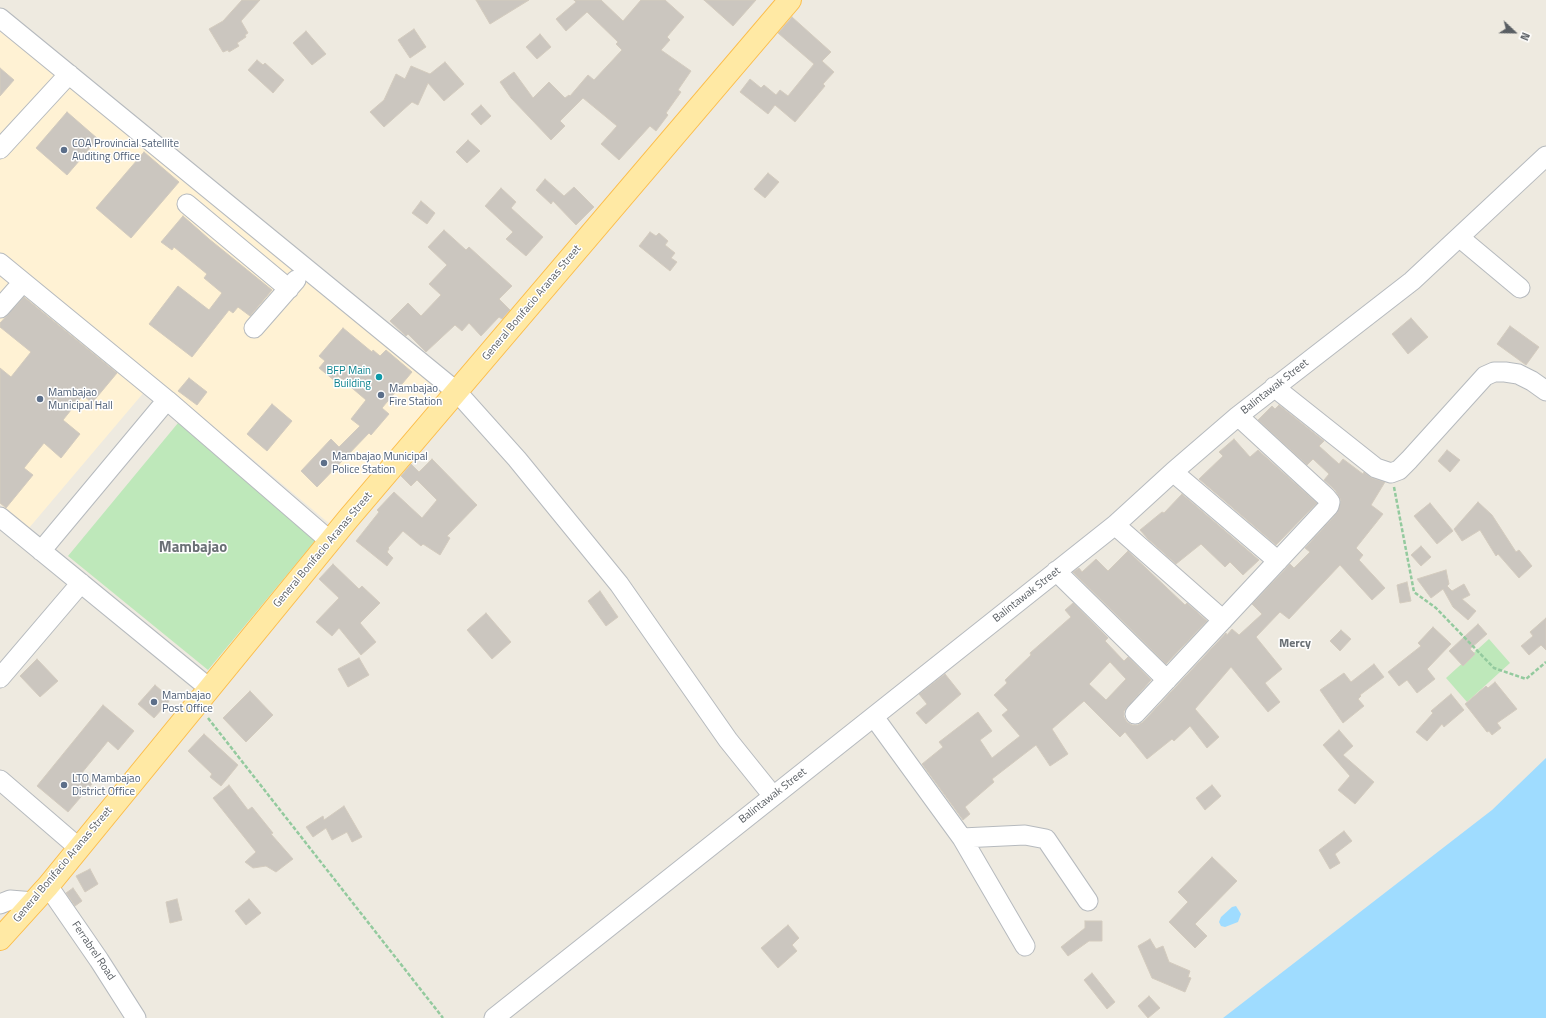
<!DOCTYPE html>
<html>
<head>
<meta charset="utf-8">
<style>
	body { margin:0 }
	#map { position:relative; width:1546px; height:1018px; overflow:hidden; background:#eeeae0; font-family:"Titillium Web",sans-serif }
	canvas { display:block }
	.north { position:absolute; left:1494px; top:12px; width:40px; height:40px; -webkit-text-stroke:3px #fff; paint-order:stroke; rotate:112deg; font-size:11px; font-weight:700; line-height:16px; text-align:center; color:#595e63 }
	.north::after { content:''; display:block; margin:auto; width:14px; height:18px; background:#595e63; clip-path:polygon(50% 0,100% 100%,50% 72%,0 100%) }
</style>
</head>
<body>
<div id="map">
<canvas width="1546" height="1018"></canvas>
<div class="north">N</div>
</div>
<script>
const ctx = document.querySelector('canvas').getContext('2d');
ctx.lineJoin = 'round';
function fillPath(path, color) {
  ctx.fillStyle = color;
  ctx.fill(path, 'evenodd');
}
function poly(rows) {
  const path = new Path2D();
  for (const r of rows) {
    path.moveTo(r[0], r[1]);
    for (let i = 2; i < r.length; i += 2) path.lineTo(r[i], r[i + 1]);
  }
  return path;
}
function stroke(path, color, width, dash) {
  ctx.strokeStyle = color;
  ctx.lineWidth = width;
  ctx.lineCap = dash ? 'butt' : 'round';
  ctx.setLineDash(dash || []);
  ctx.stroke(path);
}
function drawText(font, color, halo, rows, align = 'center') {
  ctx.font = font + ' "Titillium Web",sans-serif';
  ctx.lineWidth = 3;
  ctx.setLineDash([]);
  ctx.textBaseline = 'middle';
  ctx.strokeStyle = halo;
  ctx.fillStyle = color;
  for (const [text, x, y, turn = 0] of rows) {
    ctx.save();
    ctx.translate(x, y);
    ctx.rotate((+turn || 0) * Math.PI / 180);
    ctx.textAlign = isNaN(turn) ? turn : align;
    if (halo) ctx.strokeText(text, 0, 0);
    ctx.fillText(text, 0, 0);
    ctx.restore();
  }
}
fillPath(poly([
	[0,28,444,392,331,525,156,378,29,528,0,504]
]), '#fff2d4');
fillPath(poly([
	[178,423,315,541,208,670,68,556],
	[1489,639,1510,663,1467,702,1446,678]
]), '#bee8ba');
fillPath(poly([
	[1546,758,1546,1018,1223,1018,1492,810],
	[1236,906,1241,914,1238,922,1225,927,1221,926,1219,922,1221,917,1232,907]
]), '#9fdcff');
const building = poly([
	[242,0,260,0,241,21,248,33,245,35,246,37,237,43,239,46,229,52,228,50,223,52,209,29,223,21,242,0],
	[476,0,529,0,490,24,476,0],
	[574,0,601,0,623,21,641,0,665,0,684,17,667,37,670,40,661,50,691,71,678,90,681,92,666,113,668,115,656,131,650,126,619,160,601,144,617,126,583,98,560,121,565,126,551,140,511,98,500,82,514,72,533,98,549,82,565,98,569,95,570,96,588,75,594,80,622,50,616,44,618,42,587,12,566,31,556,19,576,2,574,0],
	[704,0,756,0,733,26,704,0],
	[792,17,831,52,822,61,834,72,823,84,825,86,795,122,775,105,768,114,740,92,750,79,761,88,764,85,776,95,780,90,788,96,814,64,778,33,792,17],
	[414,29,426,47,410,58,398,40,414,29],
	[306,31,326,54,312,65,293,43,306,31],
	[540,34,551,47,537,59,526,47,540,34],
	[257,60,263,65,265,63,284,80,273,93,248,70,257,60],
	[445,62,464,84,444,101,428,83,418,105,412,102,384,127,370,112,384,100,396,74,405,79,411,66,430,74,445,62],
	[0,68,14,80,0,96,0,68],
	[481,105,491,116,481,125,471,114,481,105],
	[67,112,98,139,67,175,36,148,67,112],
	[468,140,480,151,467,163,456,152,468,140],
	[144,152,179,182,131,238,96,208,144,152],
	[768,173,779,182,765,198,754,189,768,173],
	[545,179,564,196,574,187,594,207,576,225,553,201,551,204,536,190,545,179],
	[501,188,516,202,511,208,543,237,526,256,506,239,513,232,485,206,501,188],
	[421,201,435,213,427,224,412,213,421,201],
	[183,216,209,239,272,290,250,316,238,307,233,313,229,310,192,357,149,324,178,286,209,310,222,293,204,278,207,274,174,247,172,250,161,242,183,216],
	[444,230,466,250,469,247,512,286,499,299,510,310,502,319,499,317,481,336,469,323,462,331,455,325,426,352,408,334,406,336,390,321,408,303,421,316,441,295,429,284,447,265,428,247,444,230],
	[650,232,656,236,659,233,668,241,665,245,675,253,671,258,677,262,670,271,639,246,650,232],
	[24,297,117,373,92,403,83,395,63,420,80,434,61,458,44,443,24,468,33,475,6,508,0,503,0,368,11,377,31,352,0,327,0,323,24,297],
	[1411,318,1428,337,1408,354,1392,334,1411,318],
	[1510,326,1539,347,1526,365,1497,344,1510,326],
	[343,328,372,352,373,350,380,356,386,350,412,372,382,408,389,414,371,435,369,433,317,487,301,471,331,439,339,447,360,426,351,419,366,400,338,376,335,381,319,368,325,361,319,356,343,328],
	[189,378,207,392,197,405,178,391,189,378],
	[272,404,292,421,267,451,247,434,272,404],
	[1279,405,1324,441,1319,446,1339,464,1343,459,1363,474,1364,472,1372,478,1385,482,1371,505,1383,514,1356,548,1363,555,1359,560,1385,588,1372,600,1340,565,1289,619,1280,612,1256,637,1282,669,1265,683,1280,702,1268,712,1231,667,1195,709,1219,737,1207,748,1190,726,1174,741,1172,739,1147,759,1125,732,1120,737,1084,701,1052,729,1068,754,1050,766,1036,745,992,779,994,782,965,807,970,814,963,820,922,764,943,747,939,742,978,712,992,731,980,740,992,758,1020,736,1002,715,1008,710,994,695,1007,683,1005,680,1031,655,1030,653,1071,617,1065,610,1073,603,1108,638,1105,641,1124,661,1128,657,1151,680,1124,711,1124,717,1127,722,1132,725,1138,725,1143,722,1226,633,1227,635,1232,629,1239,635,1262,614,1252,604,1290,564,1294,568,1310,552,1305,548,1337,513,1341,500,1335,490,1324,480,1329,474,1313,459,1307,465,1258,420,1272,406,1275,409,1279,405],
	[1110,662,1126,679,1106,700,1089,684,1110,662],
	[1234,439,1250,457,1258,450,1317,503,1276,545,1199,479,1223,456,1219,452,1234,439],
	[1447,450,1460,460,1450,472,1438,461,1447,450],
	[432,459,477,505,447,536,450,538,440,555,423,544,421,546,403,531,388,548,389,549,387,552,393,558,387,566,356,541,379,512,377,510,394,492,422,518,437,500,417,480,411,486,401,476,411,464,419,472,432,459],
	[1182,494,1259,560,1243,575,1230,562,1225,567,1201,544,1176,564,1148,539,1140,530,1162,512,1164,513,1182,494],
	[1478,502,1492,515,1516,552,1519,550,1532,566,1519,578,1498,554,1496,556,1480,530,1462,541,1454,529,1478,502],
	[1430,503,1453,531,1437,544,1414,516,1430,503],
	[1421,546,1431,557,1421,566,1411,555,1421,546],
	[1128,551,1185,605,1187,603,1207,621,1166,664,1073,572,1079,568,1082,572,1096,559,1108,571,1128,551],
	[333,564,359,589,362,586,380,603,360,623,376,642,361,655,339,628,332,636,316,622,339,598,319,579,333,564],
	[1446,570,1449,584,1447,586,1452,591,1464,584,1470,595,1462,599,1476,611,1468,620,1453,607,1443,589,1431,598,1417,579,1446,570],
	[1407,582,1411,601,1400,603,1397,585,1407,582],
	[600,591,618,617,606,626,588,601,600,591],
	[486,613,511,642,492,659,467,630,486,613],
	[1546,618,1546,650,1541,645,1529,655,1521,646,1533,636,1530,632,1546,618],
	[1478,624,1487,634,1470,649,1475,654,1463,666,1449,651,1478,624],
	[1433,627,1451,644,1427,669,1435,679,1417,693,1407,680,1399,686,1388,672,1421,646,1418,643,1433,627],
	[1341,630,1351,639,1340,651,1330,641,1341,630],
	[359,658,369,675,348,687,338,669,359,658],
	[37,659,58,681,40,697,20,676,37,659],
	[1374,664,1384,677,1360,695,1361,696,1358,699,1364,706,1343,723,1320,690,1344,673,1351,682,1374,664],
	[945,674,961,694,926,724,916,713,927,704,919,694,945,674],
	[1495,682,1517,709,1497,723,1501,728,1492,735,1489,731,1487,732,1465,704,1486,686,1488,688,1495,682],
	[155,685,171,699,154,718,138,704,155,685],
	[250,691,273,715,246,742,223,718,250,691],
	[1451,694,1464,710,1444,727,1442,724,1427,741,1416,732,1433,713,1431,711,1451,694],
	[103,705,134,731,118,750,108,741,81,774,92,784,68,812,37,786,103,705],
	[1339,730,1353,746,1343,755,1374,782,1355,804,1338,790,1350,776,1323,745,1339,730],
	[204,734,238,765,221,786,210,777,212,774,188,751,204,734],
	[229,785,248,810,252,807,273,833,271,834,293,859,276,872,266,866,253,868,245,862,256,852,213,798,229,785],
	[1212,785,1221,796,1205,810,1196,798,1212,785],
	[344,806,362,837,352,842,347,832,332,840,326,828,313,837,306,827,323,816,324,820,344,806],
	[1344,831,1352,841,1335,854,1340,863,1330,869,1319,850,1344,831],
	[1212,857,1237,881,1195,924,1207,936,1195,948,1169,922,1188,902,1178,892,1212,857],
	[90,869,98,884,85,892,76,876,90,869],
	[73,888,82,901,75,906,66,893,73,888],
	[177,899,182,920,170,923,166,902,177,899],
	[249,899,261,913,246,925,235,911,249,899],
	[1085,921,1102,921,1102,941,1089,941,1068,956,1061,947,1085,928,1085,921],
	[788,925,799,938,792,945,797,951,778,968,761,948,788,925],
	[1150,939,1156,949,1163,946,1169,962,1190,971,1188,977,1191,978,1185,992,1152,978,1138,946,1150,939],
	[1092,973,1115,1002,1107,1009,1084,980,1092,973],
	[1149,996,1160,1008,1148,1018,1138,1006,1149,996]
]);
fillPath(building, '#cbc6bf');
stroke(building, '#d3cbbe', 1);
const minor = poly([
	[0,18,457,392,517,459,619,584,728,740,773,796],
	[0,149,69,74],
	[187,204,289,289],
	[1459,237,1520,288],
	[0,263,167,400,330,541],
	[0,308,23,282],
	[254,328,296,280],
	[1274,387,1376,468,1391,473,1399,470,1409,460,1485,376,1494,372,1505,372,1518,374,1532,381,1546,391],
	[1173,472,1278,561],
	[0,517,209,688],
	[1115,525,1223,620],
	[41,551,167,400],
	[1056,571,1167,680],
	[0,678,81,583],
	[1135,714,1329,506,1330,502,1326,497,1238,416],
	[874,717,962,838,1025,946],
	[0,780,79,848],
	[962,838,1025,835,1046,839,1088,901],
	[48,886,99,960,136,1018],
	[0,904,10,900,34,902],
	[494,1018,1115,525,1173,472,1238,416,1412,281,1546,156]
]);
const major = poly([
	[0,939,48,886,348,519,790,0]
]);
stroke(minor, '#b6babe', 21);
stroke(major, '#fcbd4a', 24);
stroke(poly([
	[1394,487,1414,592,1436,608,1494,668,1526,679,1546,662],
	[208,718,443,1018]
]), '#93ca9e', 2.5, [4, 2]);
stroke(minor, '#fff', 19);
stroke(major, '#ffe9a4', 22);
for (const [x, y, r, color] of [
	[64,150,4,"#5c6f8a"],
	[379,377,4,"#0f9aa8"],
	[381,395,4,"#5c6f8a"],
	[40,399,4,"#5c6f8a"],
	[324,463,4,"#5c6f8a"],
	[154,702,4,"#5c6f8a"],
	[64,785,4,"#5c6f8a"]
]) {
  const dot = new Path2D();
  dot.arc(x, y, r, 0, 2 * Math.PI);
  ctx.fillStyle = color;
  ctx.fill(dot);
  stroke(dot, '#fff', 1.5);
}
drawText('11px', '#4e5e75', '#fff', [
	["COA Provincial Satellite",72,144],
	["Auditing Office",72,157],
	["Mambajao",389,389],
	["Fire Station",389,402],
	["Mambajao",48,393],
	["Municipal Hall",48,406],
	["Mambajao Municipal",332,457],
	["Police Station",332,470],
	["Mambajao",162,696],
	["Post Office",162,709],
	["LTO Mambajao",72,779],
	["District Office",72,792]
], 'left');
drawText('11px', '#595e63', '#fff', [
	["General Bonifacio Aranas Street",532,303,-50],
	["Balintawak Street",1275,387,-38],
	["General Bonifacio Aranas Street",323,550,-50],
	["Balintawak Street",1027,595,-38],
	["Balintawak Street",773,796,-38],
	["General Bonifacio Aranas Street",63,865,-50],
	["Ferrabrel Road",93,951,56]
]);
drawText('11px', '#0d838f', '#fff', [
	["BFP Main",371,371],
	["Building",371,384]
], 'right');
drawText('bold 12px', '#6a7075', '#fff', [
	["Mercy",1295,644]
]);
drawText('bold 15px', '#6a7075', '#fff', [
	["Mambajao",193,548]
]);
</script>
</body>
</html>
